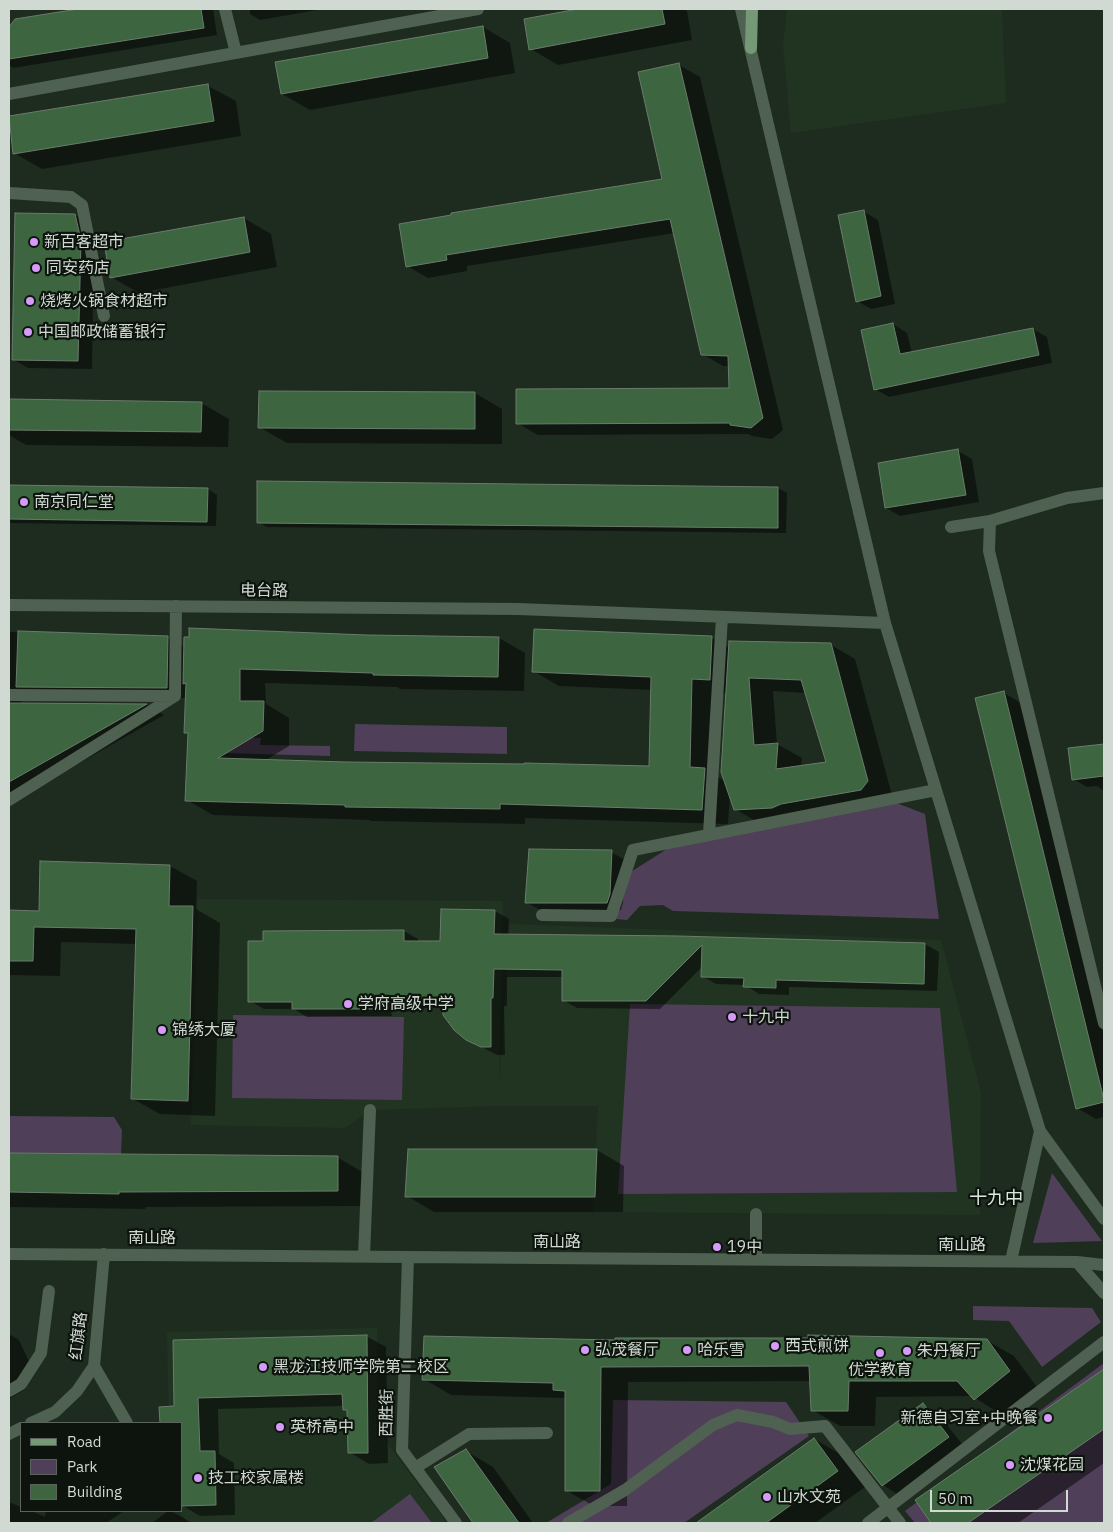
<!DOCTYPE html>
<html>
<head>
<meta charset="utf-8">
<style>
	body { margin:0 }
	#map { position:relative; width:1113px; height:1532px; overflow:hidden; background:#1e2c1f; font-family:"IBM Plex Sans",sans-serif }
	canvas { display:block }
	.frame { position:absolute; inset:0; border:10px solid #d1dad2; pointer-events:none }
	.legend { position:absolute; left:20px; top:1422px; width:162px; height:90px; box-sizing:border-box; background:#0d130d; border:1px solid #5b635c; margin:0; padding:6px 9px; list-style:none; font-size:15px; color:#d1dad2 }
	.legend li { display:flex; align-items:center; gap:10px; height:25px }
	.legend b { width:25px; border:1px solid #5b635c }
	.scale { position:absolute; left:930px; top:1490px; width:138px; height:22px; box-sizing:border-box; border:2px solid #d1dad2; border-top:0; padding-left:6px; font-size:15px; line-height:18px; white-space:nowrap; color:#d1dad2; -webkit-text-stroke:4px #0d130d; paint-order:stroke }
</style>
</head>
<body>
<div id="map">
<canvas width="1113" height="1532"></canvas>
<div class="frame"></div>
<ul class="legend">
<li><b style="height:6px;background:#759977"></b>Road</li>
<li><b style="height:14px;background:#4f3f58"></b>Park</li>
<li><b style="height:14px;background:#3c6540"></b>Building</li>
</ul>
<div class="scale">50 m</div>
</div>
<script>
const ctx = document.querySelector('canvas').getContext('2d');
ctx.lineJoin = 'round';
function fillPath(path, color) {
  ctx.fillStyle = color;
  ctx.fill(path, 'evenodd');
}
function poly(rows) {
  const path = new Path2D();
  for (const r of rows) {
    path.moveTo(r[0], r[1]);
    for (let i = 2; i < r.length; i += 2) path.lineTo(r[i], r[i + 1]);
  }
  return path;
}
function stroke(path, color, width, dash) {
  ctx.strokeStyle = color;
  ctx.lineWidth = width;
  ctx.lineCap = dash ? 'butt' : 'round';
  ctx.setLineDash(dash || []);
  ctx.stroke(path);
}
function drawText(font, color, halo, rows, align = 'center') {
  ctx.font = font + ' "IBM Plex Sans","Noto Sans SC",sans-serif';
  ctx.lineWidth = 4.5;
  ctx.setLineDash([]);
  ctx.textBaseline = 'middle';
  ctx.strokeStyle = halo;
  ctx.fillStyle = color;
  for (const [text, x, y, turn = 0] of rows) {
    ctx.save();
    ctx.translate(x, y);
    ctx.rotate((+turn || 0) * Math.PI / 180);
    ctx.textAlign = isNaN(turn) ? turn : align;
    if (halo) ctx.strokeText(text, 0, 0);
    ctx.fillText(text, 0, 0);
    ctx.restore();
  }
}
fillPath(poly([
	[787,9,1002,9,1006,103,791,133,783,46],
	[198,899,503,901,499,1088,510,924,941,940,981,1093,980,1215,593,1212,598,1106,498,1106,370,1110,345,1128,191,1125],
	[377,1328,378,1431,447,1523,188,1523,179,1511,181,1511,181,1423,169,1423,167,1332]
]), '#213422');
fillPath(poly([
	[355,724,507,727,507,754,354,751],
	[224,738,261,738,260,745,330,746,330,756,223,753],
	[894,802,925,814,939,919,673,911,663,905,640,906,627,920,616,919,629,873,667,849],
	[630,1004,940,1008,957,1192,618,1194],
	[233,1015,404,1017,402,1100,232,1098],
	[9,1116,114,1117,122,1130,121,1155,9,1153],
	[1052,1173,1102,1241,1033,1243],
	[973,1306,1092,1308,1101,1322,1042,1367,1009,1321,973,1320],
	[1104,1363,1104,1523,915,1523,905,1511],
	[613,1400,786,1402,809,1436,684,1523,546,1523,611,1484],
	[410,1494,432,1523,371,1523]
]), '#4f3f58');
fillPath(poly([
	[86,9,213,9,217,35,13,68,9,65,9,29,16,20],
	[250,9,323,9,260,20,250,14],
	[585,9,684,9,687,11,692,40,558,65,531,49,525,20],
	[483,27,510,43,515,73,310,110,282,94],
	[679,65,700,77,783,430,772,439,752,436,748,434,538,435,517,423,730,389,729,366,723,366,702,354,675,233,467,266,467,271,428,278,407,266,663,180],
	[208,86,236,101,241,136,42,169,14,153,9,118],
	[864,212,878,220,895,304,871,309,857,301],
	[75,215,89,223,94,249,92,369,28,368,14,360],
	[244,218,271,234,277,267,139,293,111,277],
	[893,324,907,333,912,353,1033,329,1047,337,1052,363,889,397,875,389],
	[475,393,502,409,502,444,287,443,259,427],
	[9,400,201,403,229,419,228,447,26,445,9,435],
	[958,451,972,459,979,502,900,516,886,508],
	[9,487,208,489,217,495,216,526,11,523,9,522],
	[778,488,787,493,786,533,267,527,258,522],
	[9,632,167,637,185,647,367,636,499,638,525,653,524,691,400,689,397,687,265,683,266,704,289,718,289,746,264,761,650,768,652,690,559,686,533,671,712,638,730,648,831,645,855,659,892,795,759,823,735,809,730,795,728,824,525,818,525,824,372,821,369,820,213,815,187,800,189,734,186,733,187,698,29,697,23,699,20,704,147,705,164,715,9,803],
	[773,691,806,693,828,763,801,767,802,758,777,744],
	[717,693,727,694,725,781,716,776],
	[1004,693,1023,704,1104,1036,1104,1117,1096,1119,1077,1108],
	[1104,745,1104,791,1097,786,1087,787,1073,779,1070,749],
	[611,852,625,860,623,903,621,910,540,910,526,902],
	[170,866,197,881,196,909,220,923,215,1116,160,1114,133,1099,137,944,61,942,60,976,9,975,9,911,40,912],
	[495,911,509,919,508,935,925,944,939,952,937,991,789,987,789,995,759,994,745,985,716,984,702,976,703,966,660,1009,577,1008,563,1000,563,977,507,977,507,1006,504,1006,505,1055,497,1055,467,1039,444,1007,391,1008,392,1016,307,1017,294,1009,264,1009,250,1001,404,931,418,939,418,942,442,942],
	[597,1150,624,1166,623,1212,434,1212,407,1196],
	[9,1155,337,1157,364,1173,364,1206,146,1207,145,1209,9,1207],
	[9,1334,19,1340,31,1366,24,1390,9,1399],
	[366,1336,386,1347,388,1463,369,1464,349,1452,349,1412,344,1409,344,1406,218,1409,219,1454,234,1463,235,1515,200,1516,181,1505,181,1423,161,1423,161,1408,175,1408,174,1341],
	[986,1340,1014,1356,1037,1387,1002,1415,972,1396,876,1397,875,1426,840,1426,812,1410,811,1381,628,1382,627,1506,594,1506,567,1491,566,1398,451,1395,424,1379,616,1342],
	[1104,1370,1104,1463,1018,1523,932,1523,917,1501],
	[923,1405,937,1413,963,1445,897,1494,883,1485],
	[814,1439,842,1455,865,1487,815,1523,698,1523],
	[466,1451,493,1467,533,1523,474,1523,436,1468],
	[9,1502,21,1507,21,1511,32,1511,45,1517,46,1511,124,1511,106,1523,9,1523],
	[168,1511,171,1511,192,1523,152,1523]
]), '#0007');
const building = poly([
	[78,9,201,9,204,28,9,59,9,27,15,19,78,9],
	[578,9,662,9,665,24,529,50,524,19,578,9],
	[483,26,488,58,281,94,275,62,483,26],
	[679,63,763,418,751,428,730,425,730,423,516,424,516,389,729,388,728,356,701,355,670,219,446,255,447,260,406,267,399,224,451,215,451,213,662,179,638,72,679,63],
	[208,84,214,121,13,154,9,116,208,84],
	[864,210,881,296,856,302,838,215,864,210],
	[15,213,75,214,81,240,78,361,12,360,15,213],
	[244,217,250,252,110,278,104,242,244,217],
	[893,323,900,354,1033,328,1039,355,874,390,861,330,893,323],
	[259,391,475,392,475,429,258,428,259,391],
	[9,399,202,402,201,432,9,430,9,399],
	[958,449,966,495,885,508,878,463,958,449],
	[257,481,778,487,778,528,257,523,257,481],
	[9,485,208,488,207,522,9,519,9,485],
	[189,628,367,635,499,637,498,677,373,675,373,673,240,669,240,701,264,701,263,731,218,758,346,762,524,764,524,763,649,766,651,677,532,672,534,629,712,636,710,680,692,679,690,767,705,768,702,810,500,804,500,809,345,807,345,805,185,801,188,733,184,733,186,683,183,684,184,637,189,637,189,628],
	[18,631,168,636,167,688,16,687,18,631],
	[729,641,831,643,868,781,861,790,781,804,772,808,734,810,721,772,729,641],
	[749,678,801,680,826,762,776,769,778,743,754,745,749,678],
	[1004,691,1104,1100,1104,1102,1076,1109,975,698,1004,691],
	[9,703,147,704,9,782,9,703],
	[1104,744,1104,776,1072,780,1068,748,1104,744],
	[529,849,612,850,610,894,607,903,525,903,529,849],
	[40,861,170,865,169,906,193,906,188,1101,131,1099,136,929,34,927,33,961,9,961,9,910,39,911,40,861],
	[441,909,495,910,494,934,678,936,925,943,924,984,776,980,776,988,743,987,744,978,701,977,702,945,646,1001,562,1001,562,970,494,969,493,998,491,998,491,1047,481,1047,466,1040,454,1030,443,1015,442,1000,378,1000,378,1009,292,1009,292,1002,248,1002,248,941,263,941,263,931,404,930,404,941,440,941,441,909],
	[408,1149,597,1149,595,1197,405,1197,408,1149],
	[9,1153,338,1156,338,1191,119,1192,119,1194,9,1192,9,1153],
	[367,1335,368,1453,348,1453,347,1410,343,1410,342,1394,198,1398,200,1451,215,1451,216,1505,181,1506,181,1423,160,1423,159,1407,174,1406,173,1340,367,1335],
	[808,1335,987,1339,1010,1371,974,1400,957,1381,849,1381,848,1411,811,1411,809,1366,601,1367,600,1491,565,1491,565,1391,553,1390,553,1383,422,1380,424,1336,615,1340,615,1338,808,1338,808,1335],
	[1104,1369,1104,1429,968,1523,931,1523,915,1500,1104,1369],
	[923,1403,949,1437,882,1486,855,1452,923,1403],
	[814,1438,838,1471,766,1523,696,1523,814,1438],
	[466,1449,519,1523,473,1523,434,1467,466,1449]
]);
fillPath(building, '#3c6540');
stroke(building, '#6b7b6c', 1);
stroke(poly([
	[225,9,236,53],
	[741,9,885,623,1040,1131,1104,1219],
	[9,94,478,9],
	[9,193,71,197,82,205,104,316],
	[990,521,989,551,1104,1023],
	[951,527,990,521,1067,498,1104,493],
	[9,605,518,609,885,623],
	[9,695,175,696],
	[9,800,175,696,176,606],
	[709,834,722,617],
	[542,915,611,916,633,850,936,790],
	[9,1254,1077,1262,1104,1265],
	[364,1256,370,1110],
	[408,1257,402,1450,456,1523],
	[756,1259,756,1214],
	[1011,1261,1040,1131],
	[1077,1262,1104,1293],
	[94,1366,127,1423],
	[9,1391,21,1384,41,1353,49,1291],
	[31,1423,55,1412,77,1391,94,1366,104,1254],
	[9,1434,21,1428],
	[415,1468,469,1434,547,1433],
	[568,1523,625,1490,713,1425,737,1415,773,1422,790,1429,825,1426,900,1523],
	[868,1523,1104,1342]
]), '#4f6150', 12);
stroke(poly([
	[751,48,752,9]
]), '#759977', 12);
for (const [x, y, r, color] of [
	[34,242,5,"#d69bf9"],
	[36,268,5,"#d69bf9"],
	[30,301,5,"#d69bf9"],
	[28,332,5,"#d69bf9"],
	[24,502,5,"#d69bf9"],
	[348,1004,5,"#d69bf9"],
	[732,1017,5,"#d69bf9"],
	[162,1030,5,"#d69bf9"],
	[717,1247,5,"#d69bf9"],
	[775,1346,5,"#d69bf9"],
	[585,1350,5,"#d69bf9"],
	[687,1350,5,"#d69bf9"],
	[907,1351,5,"#d69bf9"],
	[880,1353,5,"#d69bf9"],
	[263,1367,5,"#d69bf9"],
	[1048,1418,5,"#d69bf9"],
	[280,1427,5,"#d69bf9"],
	[1010,1465,5,"#d69bf9"],
	[198,1478,5,"#d69bf9"],
	[767,1497,5,"#d69bf9"]
]) {
  const dot = new Path2D();
  dot.arc(x, y, r, 0, 2 * Math.PI);
  ctx.fillStyle = color;
  ctx.fill(dot);
  stroke(dot, '#0d130d', 2);
}
drawText('16px', '#d1dad2', '#0d130d', [
	["新百客超市",44,242],
	["同安药店",46,268],
	["烧烤火锅食材超市",40,301],
	["中国邮政储蓄银行",38,332],
	["南京同仁堂",34,502],
	["学府高级中学",358,1004],
	["十九中",742,1017],
	["锦绣大厦",172,1030],
	["19中",727,1247],
	["西式煎饼",785,1346],
	["弘茂餐厅",595,1350],
	["哈乐雪",697,1350],
	["朱丹餐厅",917,1351],
	["黑龙江技师学院第二校区",273,1367],
	["优学教育",880,1370,"center"],
	["新德自习室+中晚餐",1038,1418,"right"],
	["英桥高中",290,1427],
	["沈煤花园",1020,1465],
	["技工校家属楼",208,1478],
	["山水文苑",777,1497]
], 'left');
drawText('16px', '#d1dad2', '#0d130d', [
	["电台路",264,591,1],
	["南山路",152,1238],
	["南山路",557,1242],
	["南山路",962,1245],
	["红旗路",79,1336,-83],
	["西胜街",387,1413,-89]
]);
drawText('18px', '#d7e9d8', '#0d130d', [
	["十九中",996,1199]
]);
</script>
</body>
</html>
